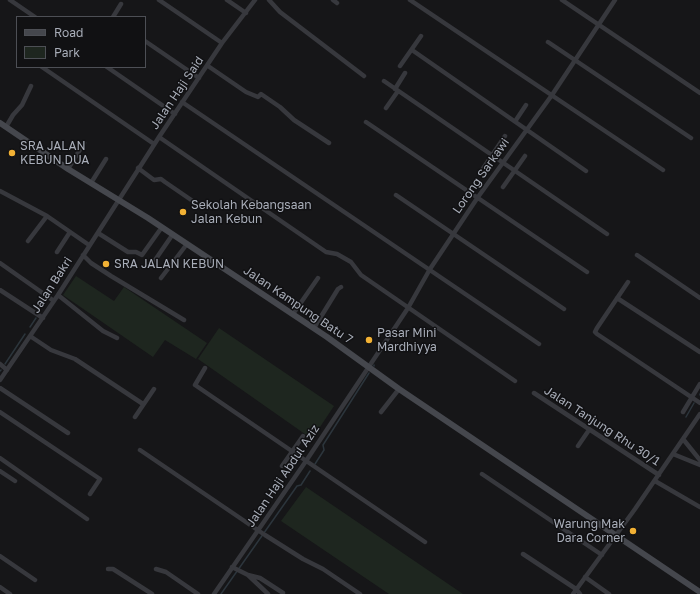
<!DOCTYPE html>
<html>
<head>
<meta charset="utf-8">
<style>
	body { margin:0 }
	#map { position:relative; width:700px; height:594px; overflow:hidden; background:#161618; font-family:"Golos Text",sans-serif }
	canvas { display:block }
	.legend { position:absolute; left:16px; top:16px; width:130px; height:52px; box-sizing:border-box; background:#111113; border:1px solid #4d4f55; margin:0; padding:5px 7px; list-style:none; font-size:12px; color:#a8adb8 }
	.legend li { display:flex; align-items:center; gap:8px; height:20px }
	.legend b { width:20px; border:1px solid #4d4f55 }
</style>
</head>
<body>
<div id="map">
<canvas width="700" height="594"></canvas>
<ul class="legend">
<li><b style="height:5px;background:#45474d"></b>Road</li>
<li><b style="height:11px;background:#1e261f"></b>Park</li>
</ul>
</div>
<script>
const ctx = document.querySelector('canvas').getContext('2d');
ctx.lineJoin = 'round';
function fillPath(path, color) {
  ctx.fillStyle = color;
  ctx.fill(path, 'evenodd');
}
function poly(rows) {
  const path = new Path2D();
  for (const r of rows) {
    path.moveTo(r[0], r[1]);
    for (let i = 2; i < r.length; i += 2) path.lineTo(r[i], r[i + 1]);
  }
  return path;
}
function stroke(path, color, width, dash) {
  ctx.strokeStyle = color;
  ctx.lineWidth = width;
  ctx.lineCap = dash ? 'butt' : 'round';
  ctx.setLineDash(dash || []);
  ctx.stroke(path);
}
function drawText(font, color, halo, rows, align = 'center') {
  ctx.font = font + ' "Golos Text",sans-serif';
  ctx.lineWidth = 3;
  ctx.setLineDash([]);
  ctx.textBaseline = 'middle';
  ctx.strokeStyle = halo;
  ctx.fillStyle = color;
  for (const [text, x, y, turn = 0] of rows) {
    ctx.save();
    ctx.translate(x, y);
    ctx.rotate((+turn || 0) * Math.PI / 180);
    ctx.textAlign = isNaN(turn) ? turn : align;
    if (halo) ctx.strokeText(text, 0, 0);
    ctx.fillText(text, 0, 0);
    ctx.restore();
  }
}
fillPath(poly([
	[76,276,114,301,124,287,207,343,196,359,165,340,153,357,63,295],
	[219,328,334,406,312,439,198,359],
	[306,487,463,594,389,594,281,521]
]), '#1e261f');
stroke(poly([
	[30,327,36,318],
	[5,364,25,334],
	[374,366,374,365],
	[0,371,1,370],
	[700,395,700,394],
	[686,417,694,403],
	[315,464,324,450,323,445,369,373],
	[221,594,297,486,301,485,310,471]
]), '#2c353c', 1.5);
stroke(poly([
	[10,0,35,17],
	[159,0,222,43],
	[227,0,246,13],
	[269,0,280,12,364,76],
	[333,0,337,3],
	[410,0,663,170],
	[562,0,700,93],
	[113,17,121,4],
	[145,41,199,78],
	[548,42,691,138],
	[412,50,586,171],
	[208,66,246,92,258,97,261,94,280,107,294,120,329,143],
	[400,66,421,36],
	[42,67,154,144],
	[107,67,175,114],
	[384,81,607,234],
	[395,89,405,73],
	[182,102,539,344],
	[386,108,398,91],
	[516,120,526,105],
	[366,122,587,272],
	[6,127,13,115,22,105,31,86],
	[159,137,326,252,337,254,351,262,361,275,515,381],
	[138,168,154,180,161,179,165,182,200,206],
	[68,169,84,143],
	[480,173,505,136],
	[91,183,106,159],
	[503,187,525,156],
	[0,191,47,216,89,245],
	[396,195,564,309],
	[98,233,128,252,136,252,142,255,162,227],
	[28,241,47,216],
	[57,252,70,232],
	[83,255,91,263,111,276,184,320],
	[637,255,700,298],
	[0,263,54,301],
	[153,263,173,234],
	[161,278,187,244],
	[628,282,597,328,595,332,597,334,700,403],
	[0,290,43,318],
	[58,295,103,331,117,338],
	[617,298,700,352],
	[293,314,318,278],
	[314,328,338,289,341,287],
	[30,336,51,350,75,359,143,404],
	[0,364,7,370],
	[205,368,195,385,425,542],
	[0,380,58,295,159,137,222,43,255,0],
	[0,388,68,433],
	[534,393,659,475],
	[0,412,100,479,90,494],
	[381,412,399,389],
	[683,412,700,384],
	[135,417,154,389],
	[683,439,700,460],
	[578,446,589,430],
	[140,450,265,535,303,559,323,569,360,594],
	[673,454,700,465],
	[0,458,87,519],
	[282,466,303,436],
	[0,471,15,481],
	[482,474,602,555],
	[655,481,700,507],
	[523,554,576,589,580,594],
	[0,556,35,580],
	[232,567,248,575,268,594],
	[108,569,113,569,152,594],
	[156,569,166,572,198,594],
	[248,575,260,578,283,593],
	[585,577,609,594],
	[0,587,10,594],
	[214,594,306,461,408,308,430,269,478,197,552,95,615,0],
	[573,594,635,509,700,414]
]), '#37383d', 4.5);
stroke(poly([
	[0,123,68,169,148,218,327,337,399,389,700,592]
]), '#45474d', 6);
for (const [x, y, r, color] of [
	[12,153,4,"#f2b134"],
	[183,212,4,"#f2b134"],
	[106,264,4,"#f2b134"],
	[369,340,4,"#f2b134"],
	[633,531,4,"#f2b134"]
]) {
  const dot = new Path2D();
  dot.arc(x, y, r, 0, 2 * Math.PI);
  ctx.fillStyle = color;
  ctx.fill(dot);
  stroke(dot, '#111113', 1.5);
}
drawText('12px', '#a8adb8', '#111113', [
	["Jalan Haji Said",177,93,-56],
	["Lorong Sarkawi",481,176,-55],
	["Jalan Bakri",52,285,-57],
	["Jalan Kampung Batu 7",298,305,34],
	["Jalan Tanjung Rhu 30/1",602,426,33],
	["Jalan Haji Abdul Aziz",283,476,-56]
]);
drawText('12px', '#a8adb8', '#111113', [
	["SRA JALAN",20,146],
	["KEBUN DUA",20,160],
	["Sekolah Kebangsaan",191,205],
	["Jalan Kebun",191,219],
	["SRA JALAN KEBUN",114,264],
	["Pasar Mini",377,333],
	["Mardhiyya",377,347],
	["Warung Mak",625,524,"right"],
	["Dara Corner",625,538,"right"]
], 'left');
</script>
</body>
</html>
